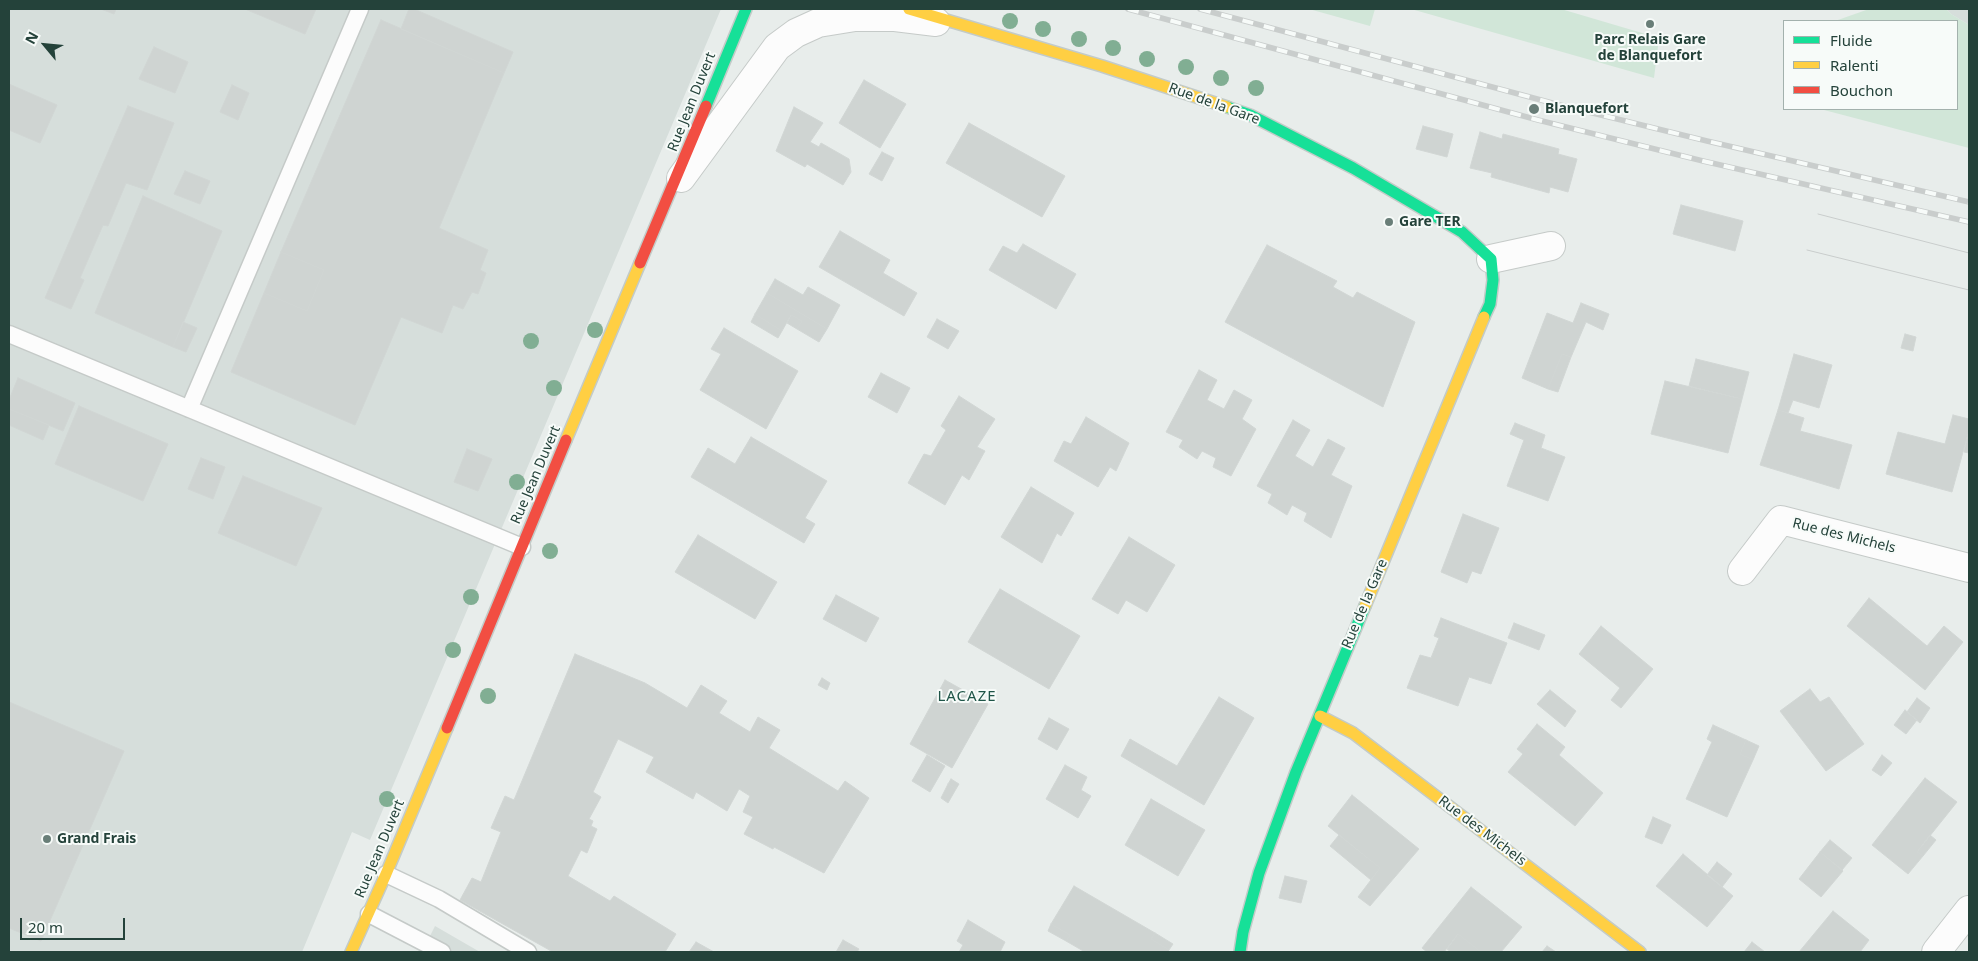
<!DOCTYPE html>
<html>
<head>
<meta charset="utf-8">
<style>
	body { margin:0 }
	#map { position:relative; width:1978px; height:961px; overflow:hidden; background:#e8edeb; font-family:"Noto Sans",sans-serif }
	canvas { display:block }
	.frame { position:absolute; inset:0; border:10px solid #24423a; pointer-events:none }
	.legend { position:absolute; left:1783px; top:20px; width:175px; height:90px; box-sizing:border-box; background:#f7fbf9; border:1px solid #a3b1ad; margin:0; padding:6px 9px; list-style:none; font-size:15px; color:#24423a }
	.legend li { display:flex; align-items:center; gap:10px; height:25px }
	.legend b { width:25px; border:1px solid #a3b1ad }
	.north { position:absolute; left:20px; top:20px; width:50px; height:50px; -webkit-text-stroke:4px #f7fbf9; paint-order:stroke; rotate:298deg; font-size:14px; font-weight:700; line-height:20px; text-align:center; color:#24423a }
	.north::after { content:''; display:block; margin:auto; width:18px; height:22px; background:#24423a; clip-path:polygon(50% 0,100% 100%,50% 72%,0 100%) }
	.scale { position:absolute; left:20px; top:918px; width:105px; height:22px; box-sizing:border-box; border:2px solid #24423a; border-top:0; padding-left:6px; font-size:15px; line-height:18px; white-space:nowrap; color:#24423a; -webkit-text-stroke:4px #f7fbf9; paint-order:stroke }
</style>
</head>
<body>
<div id="map">
<canvas width="1978" height="961"></canvas>
<div class="frame"></div>
<ul class="legend">
<li><b style="height:6px;background:#16e098"></b>Fluide</li>
<li><b style="height:6px;background:#ffcf43"></b>Ralenti</li>
<li><b style="height:6px;background:#f24e42"></b>Bouchon</li>
</ul>
<div class="north">N</div>
<div class="scale">20 m</div>
</div>
<script>
const ctx = document.querySelector('canvas').getContext('2d');
ctx.lineJoin = 'round';
function fillPath(path, color) {
  ctx.fillStyle = color;
  ctx.fill(path, 'evenodd');
}
function poly(rows) {
  const path = new Path2D();
  for (const r of rows) {
    path.moveTo(r[0], r[1]);
    for (let i = 2; i < r.length; i += 2) path.lineTo(r[i], r[i + 1]);
  }
  return path;
}
function stroke(path, color, width, dash) {
  ctx.strokeStyle = color;
  ctx.lineWidth = width;
  ctx.lineCap = dash ? 'butt' : 'round';
  ctx.setLineDash(dash || []);
  ctx.stroke(path);
}
function drawText(font, color, halo, rows, align = 'center') {
  ctx.font = font + ' "Noto Sans",sans-serif';
  ctx.lineWidth = 4;
  ctx.setLineDash([]);
  ctx.textBaseline = 'middle';
  ctx.strokeStyle = halo;
  ctx.fillStyle = color;
  for (const [text, x, y, turn = 0] of rows) {
    ctx.save();
    ctx.translate(x, y);
    ctx.rotate((+turn || 0) * Math.PI / 180);
    ctx.textAlign = isNaN(turn) ? turn : align;
    if (halo) ctx.strokeText(text, 0, 0);
    ctx.fillText(text, 0, 0);
    ctx.restore();
  }
}
fillPath(poly([
	[9,9,721,9,370,840,352,832,302,952,9,952],
	[1946,9,1969,9,1969,25,1951,14],
	[435,926,480,952,422,952]
]), '#d6dedb');
fillPath(poly([
	[1309,9,1375,9,1370,26],
	[1411,9,1561,9,1659,38,1654,78],
	[1869,9,1946,9,1951,14,1969,25,1969,148,1824,110,1957,109,1957,21,1835,21]
]), '#d1e6d8');
const building = poly([
	[101,9,116,9,114,14,101,9],
	[245,9,316,9,305,34,245,9],
	[409,9,414,9,513,52,504,73,401,29,409,9],
	[381,20,504,73,439,228,488,250,480,270,486,273,478,294,472,292,463,309,453,305,442,333,401,317,355,425,231,372,264,293,307,311,324,270,281,252,381,20],
	[154,47,188,62,175,93,139,79,154,47],
	[864,80,906,104,880,148,839,123,864,80],
	[9,84,57,105,40,143,9,130,9,84],
	[232,85,249,93,238,120,220,112,232,85],
	[128,106,174,123,147,190,126,183,108,226,103,225,80,278,84,280,71,309,45,298,128,106],
	[794,107,823,123,810,142,819,147,821,143,849,159,851,172,843,185,807,164,805,167,776,151,794,107],
	[969,123,1065,176,1042,217,946,163,969,123],
	[1423,126,1453,134,1447,157,1416,149,1423,126],
	[1480,132,1502,139,1503,134,1559,149,1558,154,1577,159,1568,192,1550,187,1549,193,1491,177,1492,173,1470,168,1480,132],
	[882,152,894,158,882,181,869,174,882,152],
	[185,171,210,181,200,204,174,194,185,171],
	[143,196,222,231,173,347,95,313,143,196],
	[1681,205,1743,221,1735,251,1673,234,1681,205],
	[840,231,890,260,883,273,917,293,904,316,819,267,840,231],
	[1023,244,1076,274,1056,309,989,270,1003,246,1017,253,1023,244],
	[1267,245,1337,281,1333,287,1353,298,1357,292,1415,322,1383,407,1225,322,1267,245],
	[281,252,324,270,307,311,264,293,281,252],
	[775,279,803,295,808,287,840,305,827,329,767,293,775,279],
	[767,293,827,329,819,342,797,329,802,321,791,315,782,331,755,314,767,293],
	[1581,303,1609,314,1603,330,1586,322,1571,357,1562,354,1548,389,1522,378,1547,313,1573,323,1581,303],
	[755,314,782,331,778,338,751,322,755,314],
	[791,315,802,321,797,329,787,323,791,315],
	[937,319,959,331,948,349,927,337,937,319],
	[183,322,197,328,186,352,173,347,183,322],
	[724,328,798,371,766,429,700,390,721,354,711,349,724,328],
	[1905,334,1916,337,1913,351,1901,348,1905,334],
	[1562,354,1571,357,1558,392,1548,389,1562,354],
	[1794,354,1832,365,1819,408,1793,400,1788,413,1778,410,1794,354],
	[1696,359,1749,372,1742,399,1689,386,1696,359],
	[1199,370,1217,380,1207,400,1224,409,1234,390,1252,400,1242,419,1256,429,1231,476,1213,467,1216,458,1202,451,1197,459,1179,447,1183,440,1166,432,1199,370],
	[881,373,910,388,897,413,868,397,881,373],
	[18,378,75,403,63,431,9,409,9,400,18,378],
	[1665,381,1742,399,1728,453,1651,434,1665,381],
	[959,396,995,419,977,447,985,451,969,480,962,475,945,505,908,483,924,454,931,456,946,430,941,426,959,396],
	[79,406,168,444,143,501,55,464,79,406],
	[9,409,49,425,43,440,9,425,9,409],
	[1778,410,1804,418,1800,431,1852,445,1839,489,1760,465,1778,410],
	[1953,415,1969,419,1969,430,1952,492,1886,474,1898,432,1945,444,1953,415],
	[1086,417,1129,443,1116,471,1110,467,1098,487,1054,461,1064,441,1071,444,1086,417],
	[1293,420,1310,430,1295,456,1313,467,1328,439,1345,448,1331,475,1352,486,1331,538,1304,521,1307,513,1292,505,1287,515,1268,503,1272,494,1257,486,1293,420],
	[1515,423,1545,435,1541,448,1565,457,1548,501,1507,486,1524,440,1510,434,1515,423],
	[1969,430,1969,453,1964,452,1969,430],
	[751,437,827,481,805,518,815,524,804,543,691,477,708,448,735,464,751,437],
	[467,449,492,459,478,491,454,482,467,449],
	[201,458,225,467,213,499,188,489,201,458],
	[243,476,322,508,296,566,218,533,243,476],
	[1031,487,1074,513,1061,536,1057,533,1042,563,1001,537,1031,487],
	[1463,514,1499,528,1481,574,1472,571,1467,583,1441,572,1463,514],
	[698,535,777,582,755,619,675,572,698,535],
	[1129,537,1175,565,1147,612,1126,600,1118,614,1092,599,1129,537],
	[1000,589,1080,636,1049,689,968,642,1000,589],
	[836,595,879,618,866,642,823,619,836,595],
	[1869,598,1927,646,1944,626,1963,642,1925,690,1847,626,1869,598],
	[1441,618,1507,643,1491,684,1469,677,1458,706,1407,688,1420,655,1431,658,1439,638,1434,636,1441,618],
	[1514,623,1545,635,1539,650,1508,638,1514,623],
	[1601,626,1653,669,1621,708,1611,700,1620,688,1579,654,1601,626],
	[575,654,645,683,687,708,701,685,727,701,719,713,750,732,758,717,780,730,769,748,838,791,845,781,869,798,824,873,774,847,773,849,744,834,753,817,743,812,750,796,739,789,727,811,696,792,693,799,646,772,654,757,618,739,593,792,601,797,589,819,593,821,591,826,597,829,587,853,581,850,568,876,610,901,614,896,676,934,665,952,553,952,460,900,472,878,481,882,501,832,491,828,505,796,514,800,575,654],
	[822,678,830,683,827,690,818,685,822,678],
	[945,680,988,704,952,768,910,744,945,680],
	[1810,689,1820,702,1829,697,1864,744,1826,771,1780,711,1810,689],
	[1550,690,1576,711,1565,727,1537,704,1550,690],
	[1219,697,1254,718,1204,805,1121,756,1130,739,1177,766,1219,697],
	[1917,698,1930,708,1920,723,1907,712,1917,698],
	[9,702,124,751,41,941,9,928,9,702],
	[1905,710,1917,720,1906,734,1894,725,1905,710],
	[1049,718,1069,729,1057,750,1038,739,1049,718],
	[1537,724,1565,747,1559,755,1603,793,1575,826,1508,772,1523,754,1517,749,1537,724],
	[1713,725,1746,740,1740,754,1753,760,1727,817,1686,799,1712,742,1707,739,1713,725],
	[1746,740,1759,746,1753,760,1740,754,1746,740],
	[927,755,945,766,930,792,912,781,927,755],
	[1882,755,1892,763,1881,776,1872,770,1882,755],
	[1065,765,1087,777,1081,790,1091,796,1078,818,1046,799,1065,765],
	[1925,778,1957,802,1917,852,1923,856,1908,874,1872,845,1925,778],
	[951,779,959,784,956,789,948,784,951,779],
	[948,784,956,789,948,803,941,798,948,784],
	[1352,795,1419,849,1370,906,1358,897,1380,868,1328,826,1352,795],
	[1151,799,1205,830,1178,876,1125,845,1151,799],
	[1653,817,1671,825,1662,844,1645,837,1653,817],
	[1339,835,1380,868,1371,880,1330,846,1339,835],
	[1930,835,1936,840,1923,856,1917,852,1930,835],
	[1830,840,1852,858,1842,870,1820,852,1830,840],
	[1820,852,1843,871,1821,897,1799,879,1820,852],
	[1683,854,1733,896,1707,927,1656,886,1683,854],
	[1717,862,1732,874,1722,887,1707,875,1717,862],
	[1285,876,1307,881,1301,903,1279,898,1285,876],
	[1074,886,1155,933,1151,939,1169,950,1167,952,1085,952,1066,941,1070,935,1051,924,1074,886],
	[1471,887,1522,927,1501,952,1481,952,1458,934,1444,952,1427,952,1422,948,1471,887],
	[1833,911,1869,940,1860,952,1799,952,1833,911],
	[968,920,1005,942,1000,952,959,952,963,945,957,941,968,920],
	[1051,924,1070,935,1066,941,1048,931,1051,924],
	[1155,933,1173,944,1169,950,1151,939,1155,933],
	[1458,934,1481,952,1451,952,1447,949,1458,934],
	[843,940,859,949,857,952,836,952,843,940],
	[696,942,714,952,689,952,696,942],
	[1752,942,1765,952,1744,952,1752,942],
	[1547,946,1556,952,1542,952,1547,946]
]);
fillPath(building, '#cfd4d2');
stroke(building, '#d1d6d4', 1);
const lane = poly([
	[9,334,522,547],
	[189,409,360,9],
	[386,874,439,899,528,952],
	[369,914,442,952]
]);
const street = poly([
	[681,178,777,47,796,33,818,23,855,17,895,17,936,22],
	[1491,259,1551,246],
	[1742,571,1781,520,1969,568],
	[1936,952,1969,910]
]);
const fast = poly([
	[706,106,746,9],
	[1227,107,1250,115,1353,168,1462,232,1491,259,1493,280,1490,304,1484,317],
	[1240,952,1243,932,1259,873,1296,772,1365,606]
]);
const slow = poly([
	[909,9,1102,66,1227,107],
	[566,440,640,263],
	[1365,606,1484,317],
	[1320,716,1353,733,1640,952],
	[351,952,386,874,447,728]
]);
const jam = poly([
	[640,263,706,106],
	[447,728,566,440]
]);
stroke(lane, '#c5cac8', 19);
stroke(street, '#c5cac8', 30);
stroke(fast, '#c3cbc8', 14);
stroke(slow, '#c3cbc8', 14);
stroke(jam, '#c3cbc8', 14);
stroke(lane, '#fcfcfc', 16);
stroke(street, '#fcfcfc', 28);
stroke(fast, '#16e098', 11);
stroke(slow, '#ffcf43', 11);
stroke(jam, '#f24e42', 11);
stroke(poly([
	[1818,214,1969,253],
	[1807,250,1969,290]
]), '#c9cdcc', 1);
const rail = poly([
	[1128,9,1538,120,1703,161,1969,222],
	[1200,9,1556,104,1707,141,1969,202]
]);
stroke(rail, '#c9cdcc', 5.5);
stroke(rail, '#f7fbf9', 4, [11]);
ctx.fillStyle = '#81ae93';
for (const [x, y] of [
	[1010,21],
	[1043,29],
	[1079,39],
	[1113,48],
	[1147,59],
	[1186,67],
	[1221,78],
	[1256,88],
	[595,330],
	[531,341],
	[554,388],
	[517,482],
	[550,551],
	[471,597],
	[453,650],
	[488,696],
	[387,799]
]) {
  ctx.beginPath();
  ctx.arc(x, y, 8, 0, 2 * Math.PI);
  ctx.fill();
}
for (const [x, y, r, color] of [
	[1650,24,5,"#697e78"],
	[1534,109,6,"#697e78"],
	[1389,222,5,"#697e78"],
	[47,839,5,"#697e78"]
]) {
  const dot = new Path2D();
  dot.arc(x, y, r, 0, 2 * Math.PI);
  ctx.fillStyle = color;
  ctx.fill(dot);
  stroke(dot, '#f7fbf9', 2);
}
drawText('bold 14px', '#24423a', '#f7fbf9', [
	["Parc Relais Gare",1650,40,"center"],
	["de Blanquefort",1650,56,"center"],
	["Blanquefort",1545,109],
	["Gare TER",1399,222],
	["Grand Frais",57,839]
], 'left');
drawText('14px', '#24423a', '#f7fbf9', [
	["Rue Jean Duvert",692,102,-68],
	["Rue de la Gare",1214,104,20],
	["Rue Jean Duvert",536,475,-67],
	["Rue des Michels",1844,536,14],
	["Rue de la Gare",1365,604,-67],
	["Rue des Michels",1482,831,37],
	["Rue Jean Duvert",380,849,-67]
]);
ctx.letterSpacing = '1px';
drawText('15px', '#1f5548', '#f7fbf9', [
	["LACAZE",967,697]
]);
ctx.letterSpacing = '0px';
</script>
</body>
</html>
